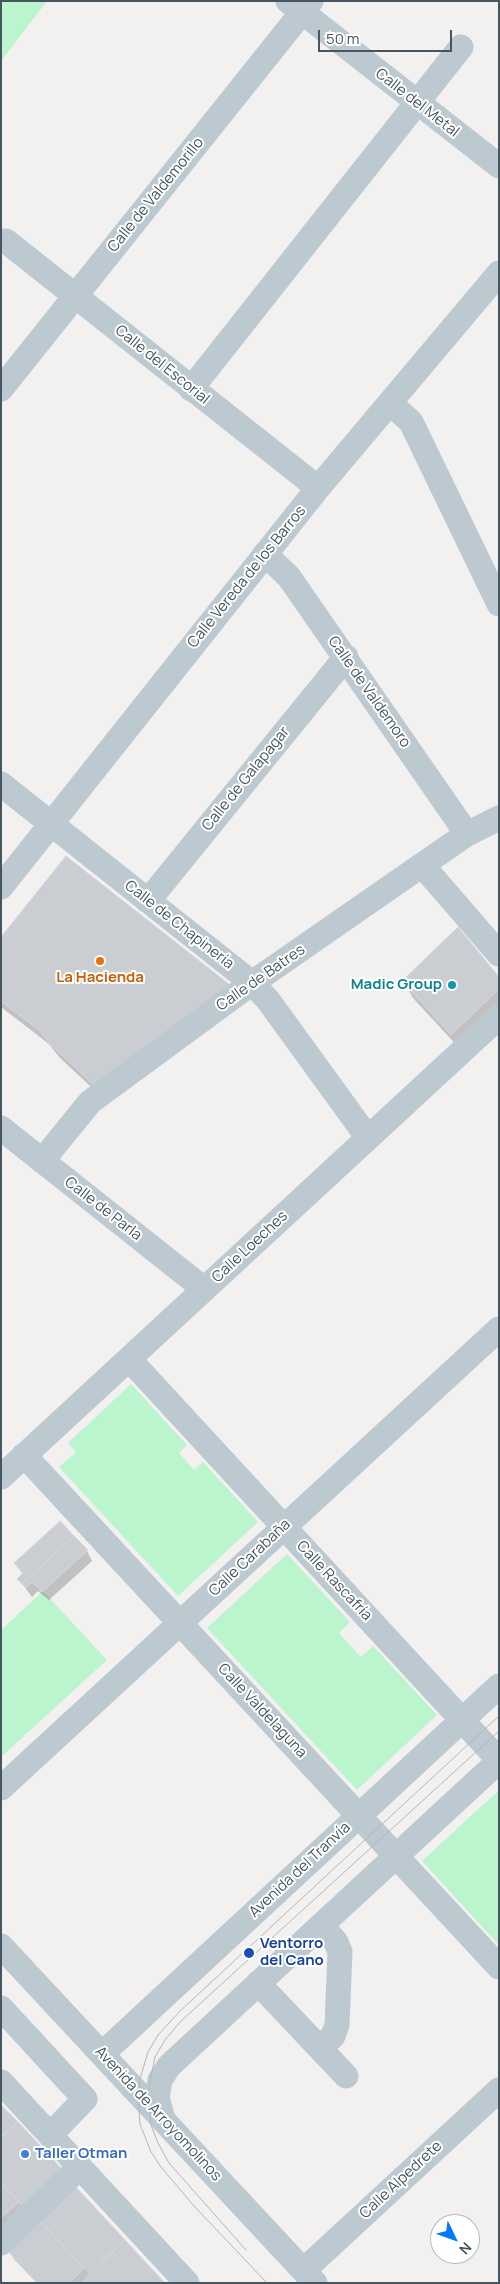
<!DOCTYPE html>
<html>
<head>
<meta charset="utf-8">
<style>
	body { margin:0 }
	#map { position:relative; width:500px; height:2284px; overflow:hidden; background:#f3f0f0; font-family:Manrope,sans-serif }
	canvas { display:block }
	.frame { position:absolute; inset:0; border:2px solid #465560; pointer-events:none }
	.north { position:absolute; left:430px; top:2214px; width:50px; height:50px; box-sizing:border-box; background:#fff; border:1px solid #b5bbbf; border-radius:50%; rotate:132deg; font-size:14px; font-weight:700; line-height:20px; text-align:center; color:#465560 }
	.north::after { content:''; display:block; margin:auto; width:18px; height:22px; background:#037afa; clip-path:polygon(50% 0,100% 100%,50% 72%,0 100%) }
	.scale { position:absolute; left:318px; top:30px; width:134px; height:22px; box-sizing:border-box; border:2px solid #465560; border-top:0; padding-left:6px; font-size:15px; line-height:18px; white-space:nowrap; color:#465560; -webkit-text-stroke:4px #fff; paint-order:stroke }
</style>
</head>
<body>
<div id="map">
<canvas width="500" height="2284"></canvas>
<div class="frame"></div>
<div class="north">N</div>
<div class="scale">50 m</div>
</div>
<script>
const ctx = document.querySelector('canvas').getContext('2d');
ctx.lineJoin = 'round';
function fillPath(path, color) {
  ctx.fillStyle = color;
  ctx.fill(path, 'evenodd');
}
function poly(rows) {
  const path = new Path2D();
  for (const r of rows) {
    path.moveTo(r[0], r[1]);
    for (let i = 2; i < r.length; i += 2) path.lineTo(r[i], r[i + 1]);
  }
  return path;
}
function stroke(path, color, width, dash) {
  ctx.strokeStyle = color;
  ctx.lineWidth = width;
  ctx.lineCap = dash ? 'butt' : 'round';
  ctx.setLineDash(dash || []);
  ctx.stroke(path);
}
function drawText(font, color, halo, rows, align = 'center') {
  ctx.font = font + ' Manrope,sans-serif';
  ctx.lineWidth = 4;
  ctx.setLineDash([]);
  ctx.textBaseline = 'middle';
  ctx.strokeStyle = halo;
  ctx.fillStyle = color;
  for (const [text, x, y, turn = 0] of rows) {
    ctx.save();
    ctx.translate(x, y);
    ctx.rotate((+turn || 0) * Math.PI / 180);
    ctx.textAlign = isNaN(turn) ? turn : align;
    if (halo) ctx.strokeText(text, 0, 0);
    ctx.fillText(text, 0, 0);
    ctx.restore();
  }
}
fillPath(poly([
	[1,1,47,1,1,61],
	[131,1384,187,1445,179,1453,194,1470,203,1462,258,1522,178,1596,59,1467,76,1452,68,1443],
	[287,1554,350,1622,339,1633,361,1657,373,1646,437,1715,357,1790,207,1628],
	[43,1591,107,1660,1,1757,1,1630],
	[499,1790,499,1945,422,1861]
]), '#baf5ce');
fillPath(poly([
	[1,939,103,1098,60,1058,49,1044,1,1007],
	[499,979,499,1015,462,1051,413,998,404,981],
	[87,1551,92,1561,49,1600,38,1591,32,1597,19,1579,23,1575,16,1564],
	[1,2107,62,2170,1,2227],
	[74,2187,164,2283,37,2283,14,2259,8,2249]
]), '#0003');
const building = poly([
	[66,856,230,985,95,1086,51,1045,40,1031,1,1001,1,937,66,856],
	[458,927,499,977,499,989,451,1035,402,981,458,927],
	[60,1521,74,1536,22,1584,17,1579,23,1573,14,1563,60,1521],
	[74,1536,88,1550,42,1592,32,1582,26,1588,22,1584,74,1536],
	[1,2105,18,2122,1,2137,1,2105],
	[18,2122,63,2170,24,2207,1,2183,1,2137,18,2122],
	[1,2183,19,2202,1,2218,1,2183],
	[74,2185,125,2240,90,2274,38,2219,74,2185],
	[38,2219,84,2268,69,2283,39,2283,6,2249,38,2219],
	[125,2240,165,2283,82,2283,90,2274,125,2240]
]);
fillPath(building, '#caced3');
stroke(building, '#d4d7dd', 1);
stroke(poly([
	[288,1,499,166],
	[6,241,318,488],
	[1,389,311,1],
	[191,389,461,47],
	[390,403,411,422,499,604],
	[265,554,289,577,467,834],
	[1,784,252,983,268,1000,368,1138],
	[422,865,499,954],
	[1,887,318,488,499,273],
	[148,901,346,657],
	[1,1128,204,1289],
	[42,1161,90,1102,252,983,422,865,467,834,499,818],
	[129,1359,499,1760],
	[24,1455,499,1967],
	[1,1477,499,1017],
	[1,1788,499,1329],
	[1,1946,315,2283],
	[258,1983,346,2076],
	[1,2008,85,2099,50,2135],
	[320,2048,333,2036,337,2025,340,1952,336,1942,321,1925],
	[102,2054,499,1686],
	[1,2082,187,2283],
	[163,2119,157,2098,160,2080,169,2066,499,1761],
	[1,2243,80,2167],
	[304,2270,499,2090]
]), '#bcc9d1', 25);
stroke(poly([
	[246,2250,169,2163,158,2143,151,2125,148,2092,155,2057,165,2040,181,2021,499,1731],
	[267,2283,194,2206,161,2167,151,2152,140,2124,139,2110,140,2079,148,2052,158,2035,180,2011,499,1716]
]), '#b2b6bc', 1);
for (const [x, y, r, color] of [
	[100,961,5,"#e8710a"],
	[452,985,5,"#0f9aa8"],
	[249,1953,6,"#1a4fb4"],
	[25,2154,5,"#3f7fe0"]
]) {
  const dot = new Path2D();
  dot.arc(x, y, r, 0, 2 * Math.PI);
  ctx.fillStyle = color;
  ctx.fill(dot);
  stroke(dot, '#fff', 2);
}
drawText('15px', '#465560', '#fff', [
	["Calle del Metal",417,103,38],
	["Calle de Valdemorillo",156,195,-51],
	["Calle del Escorial",162,365,39],
	["Calle Vereda de los Barros",247,577,-51],
	["Calle de Valdemoro",369,692,55],
	["Calle de Galapagar",246,779,-51],
	["Calle de Chapinería",179,925,38],
	["Calle de Batres",261,978,-35],
	["Calle de Parla",103,1209,38],
	["Calle Loeches",250,1247,-43],
	["Calle Carabaña",250,1558,-43],
	["Calle Rascafría",334,1581,47],
	["Calle Valdelaguna",262,1711,47],
	["Avenida del Tranvía",300,1870,-43],
	["Avenida de Arroyomolinos",158,2114,47],
	["Calle Alpedrete",401,2180,-43]
]);
drawText('bold 15px', '#c56008', '#fff', [
	["La Hacienda",100,978]
]);
drawText('bold 15px', '#0d838f', '#fff', [
	["Madic Group",442,985]
], 'right');
drawText('bold 15px', '#164399', '#fff', [
	["Ventorro",260,1944],
	["del Cano",260,1961]
], 'left');
drawText('bold 15px', '#366cbe', '#fff', [
	["Taller Otman",35,2154]
], 'left');
</script>
</body>
</html>
